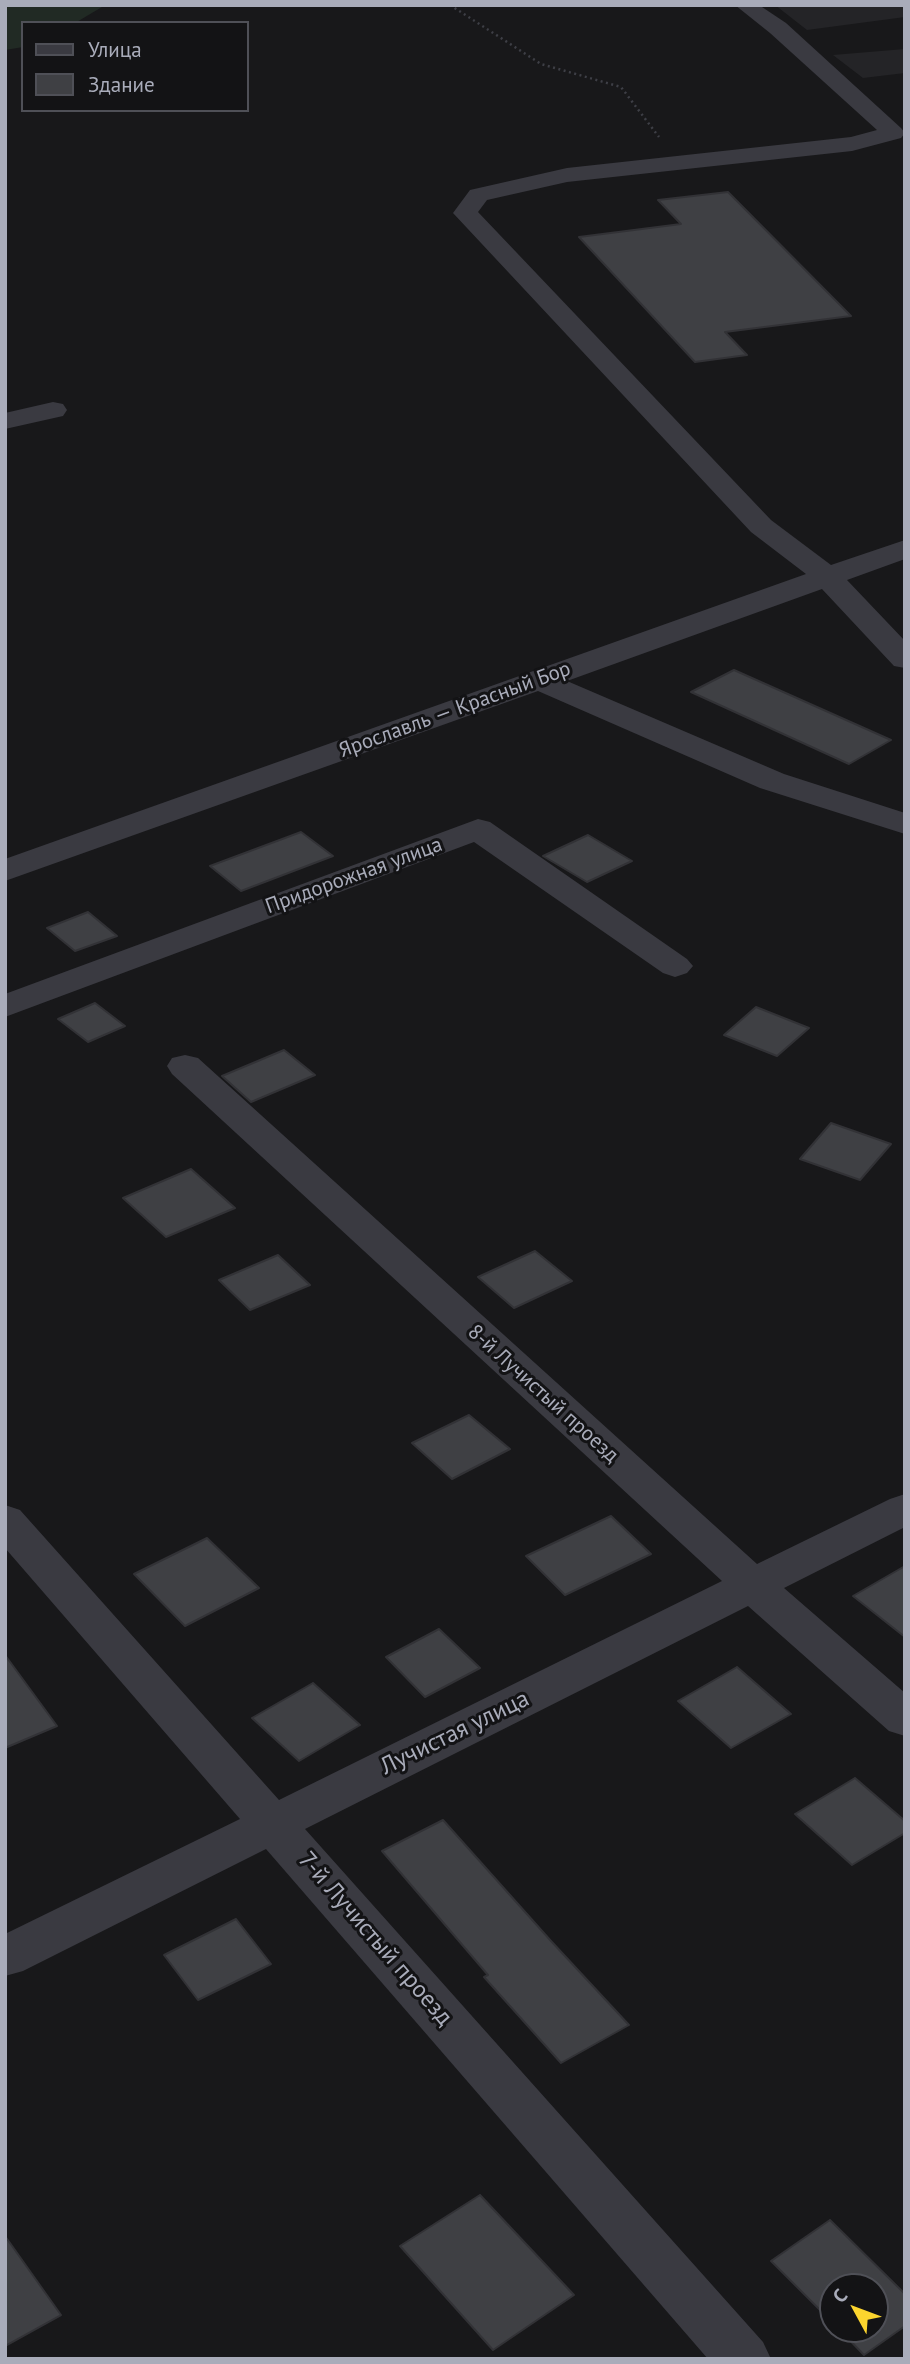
<!DOCTYPE html>
<html>
<head>
<meta charset="utf-8">
<style>
	body { margin:0 }
	#map { position:relative; width:910px; height:2364px; overflow:hidden; background:#18181a; font-family:"PT Sans",sans-serif }
	canvas { display:block }
	.frame { position:absolute; inset:0; border:7px solid #a9acba; pointer-events:none }
	.legend { position:absolute; left:21px; top:21px; width:228px; height:91px; box-sizing:border-box; background:#131315; border:2px solid #4f5057; margin:0; padding:9px 12px; list-style:none; font-size:21px; color:#a9acba }
	.legend li { display:flex; align-items:center; gap:14px; height:35px }
	.legend b { width:35px; border:2px solid #4f5057 }
	.north { position:absolute; left:819px; top:2273px; width:70px; height:70px; box-sizing:border-box; background:#131315; border:2px solid #4f5057; border-radius:50%; rotate:311deg; font-size:19px; font-weight:700; line-height:28px; text-align:center; color:#a9acba }
	.north::after { content:''; display:block; margin:auto; width:24px; height:32px; background:#fcd52e; clip-path:polygon(50% 0,100% 100%,50% 72%,0 100%) }
</style>
</head>
<body>
<div id="map">
<canvas width="910" height="2364"></canvas>
<div class="frame"></div>
<ul class="legend">
<li><b style="height:9px;background:#3a3a41"></b>Улица</li>
<li><b style="height:19px;background:#3f4044"></b>Здание</li>
</ul>
<div class="north">С</div>
</div>
<script>
const ctx = document.querySelector('canvas').getContext('2d');
ctx.lineJoin = 'round';
function fillPath(path, color) {
  ctx.fillStyle = color;
  ctx.fill(path, 'evenodd');
}
function poly(rows) {
  const path = new Path2D();
  for (const r of rows) {
    path.moveTo(r[0], r[1]);
    for (let i = 2; i < r.length; i += 2) path.lineTo(r[i], r[i + 1]);
  }
  return path;
}
function stroke(path, color, width, dash) {
  ctx.strokeStyle = color;
  ctx.lineWidth = width;
  ctx.lineCap = dash ? 'butt' : 'round';
  ctx.setLineDash(dash || []);
  ctx.stroke(path);
}
function drawText(font, color, halo, rows, align = 'center') {
  ctx.font = font + ' "PT Sans",sans-serif';
  ctx.lineWidth = 6;
  ctx.setLineDash([]);
  ctx.textBaseline = 'middle';
  ctx.strokeStyle = halo;
  ctx.fillStyle = color;
  for (const [text, x, y, turn = 0] of rows) {
    ctx.save();
    ctx.translate(x, y);
    ctx.rotate((+turn || 0) * Math.PI / 180);
    ctx.textAlign = isNaN(turn) ? turn : align;
    if (halo) ctx.strokeText(text, 0, 0);
    ctx.fillText(text, 0, 0);
    ctx.restore();
  }
}
fillPath(poly([
	[775,5,905,5,905,17,807,30],
	[905,49,905,73,863,78,833,55]
]), '#242427');
fillPath(poly([
	[5,5,101,5,102,7,75,23,23,23,23,47,5,50]
]), '#212a24');
const building = poly([
	[728,192,851,316,725,332,747,355,695,362,579,237,681,224,658,200,728,192],
	[734,670,891,740,849,764,691,692,734,670],
	[301,832,333,856,241,891,210,866,301,832],
	[588,835,632,861,587,882,543,856,588,835],
	[88,912,117,936,75,951,47,928,88,912],
	[95,1003,125,1026,88,1042,58,1019,95,1003],
	[756,1007,809,1028,777,1056,724,1035,756,1007],
	[284,1050,315,1075,251,1102,222,1076,284,1050],
	[831,1123,891,1144,860,1180,800,1159,831,1123],
	[191,1169,235,1208,166,1237,123,1198,191,1169],
	[535,1251,572,1281,514,1308,478,1277,535,1251],
	[278,1255,310,1285,250,1310,219,1280,278,1255],
	[469,1415,510,1449,452,1479,412,1443,469,1415],
	[611,1516,651,1554,565,1595,526,1556,611,1516],
	[207,1538,259,1588,185,1626,134,1574,207,1538],
	[905,1566,905,1637,853,1596,905,1566],
	[439,1629,480,1668,425,1697,386,1657,439,1629],
	[5,1655,57,1726,5,1748,5,1655],
	[737,1667,791,1714,731,1748,678,1701,737,1667],
	[313,1683,360,1725,299,1761,252,1718,313,1683],
	[855,1778,905,1821,905,1833,852,1865,795,1814,855,1778],
	[443,1820,551,1941,629,2025,561,2063,484,1977,488,1975,382,1851,443,1820],
	[236,1919,271,1964,198,2000,164,1955,236,1919],
	[480,2195,574,2295,493,2350,400,2246,480,2195],
	[830,2220,905,2294,905,2326,864,2355,839,2329,875,2329,875,2287,833,2287,833,2323,771,2261,830,2220],
	[5,2236,61,2315,5,2346,5,2236]
]);
fillPath(building, '#3f4044');
stroke(building, '#323236', 2);
stroke(poly([
	[450,5,541,64,621,87,659,137]
]), '#3e3f46', 2.5, [2, 3.5]);
fillPath(poly([
	[735,5,759,5,786,23,901,128,905,133,901,138,852,151,567,182,487,200,478,212,771,520,831,565,905,540,905,559,847,580,905,641,905,668,894,666,822,589,567,681,784,774,905,813,905,834,760,788,538,691,5,881,5,859,806,574,751,532,453,213,470,190,567,168,851,137,877,130,770,33,735,5],
	[53,402,63,404,67,410,63,416,5,429,5,413,53,402],
	[478,819,490,822,687,959,693,966,687,973,675,977,663,973,474,842,5,1017,5,994,478,819],
	[185,1055,198,1058,757,1564,890,1499,905,1494,905,1527,784,1588,905,1693,905,1736,889,1731,748,1606,305,1829,763,2342,771,2359,708,2359,266,1849,23,1971,5,1976,5,1934,240,1819,5,1548,5,1505,20,1510,279,1800,722,1581,172,1074,167,1066,172,1058,185,1055]
]), '#3a3a41');
drawText('21px', '#a9acba', '#131315', [
	["Ярославль — Красный Бор",455,710,-20],
	["Придорожная улица",354,876,-20],
	["8-й Лучистый проезд",543,1394,42]
]);
drawText('24px', '#a9acba', '#131315', [
	["Лучистая улица",455,1733,-26],
	["7-й Лучистый проезд",375,1939,49]
]);
</script>
</body>
</html>
